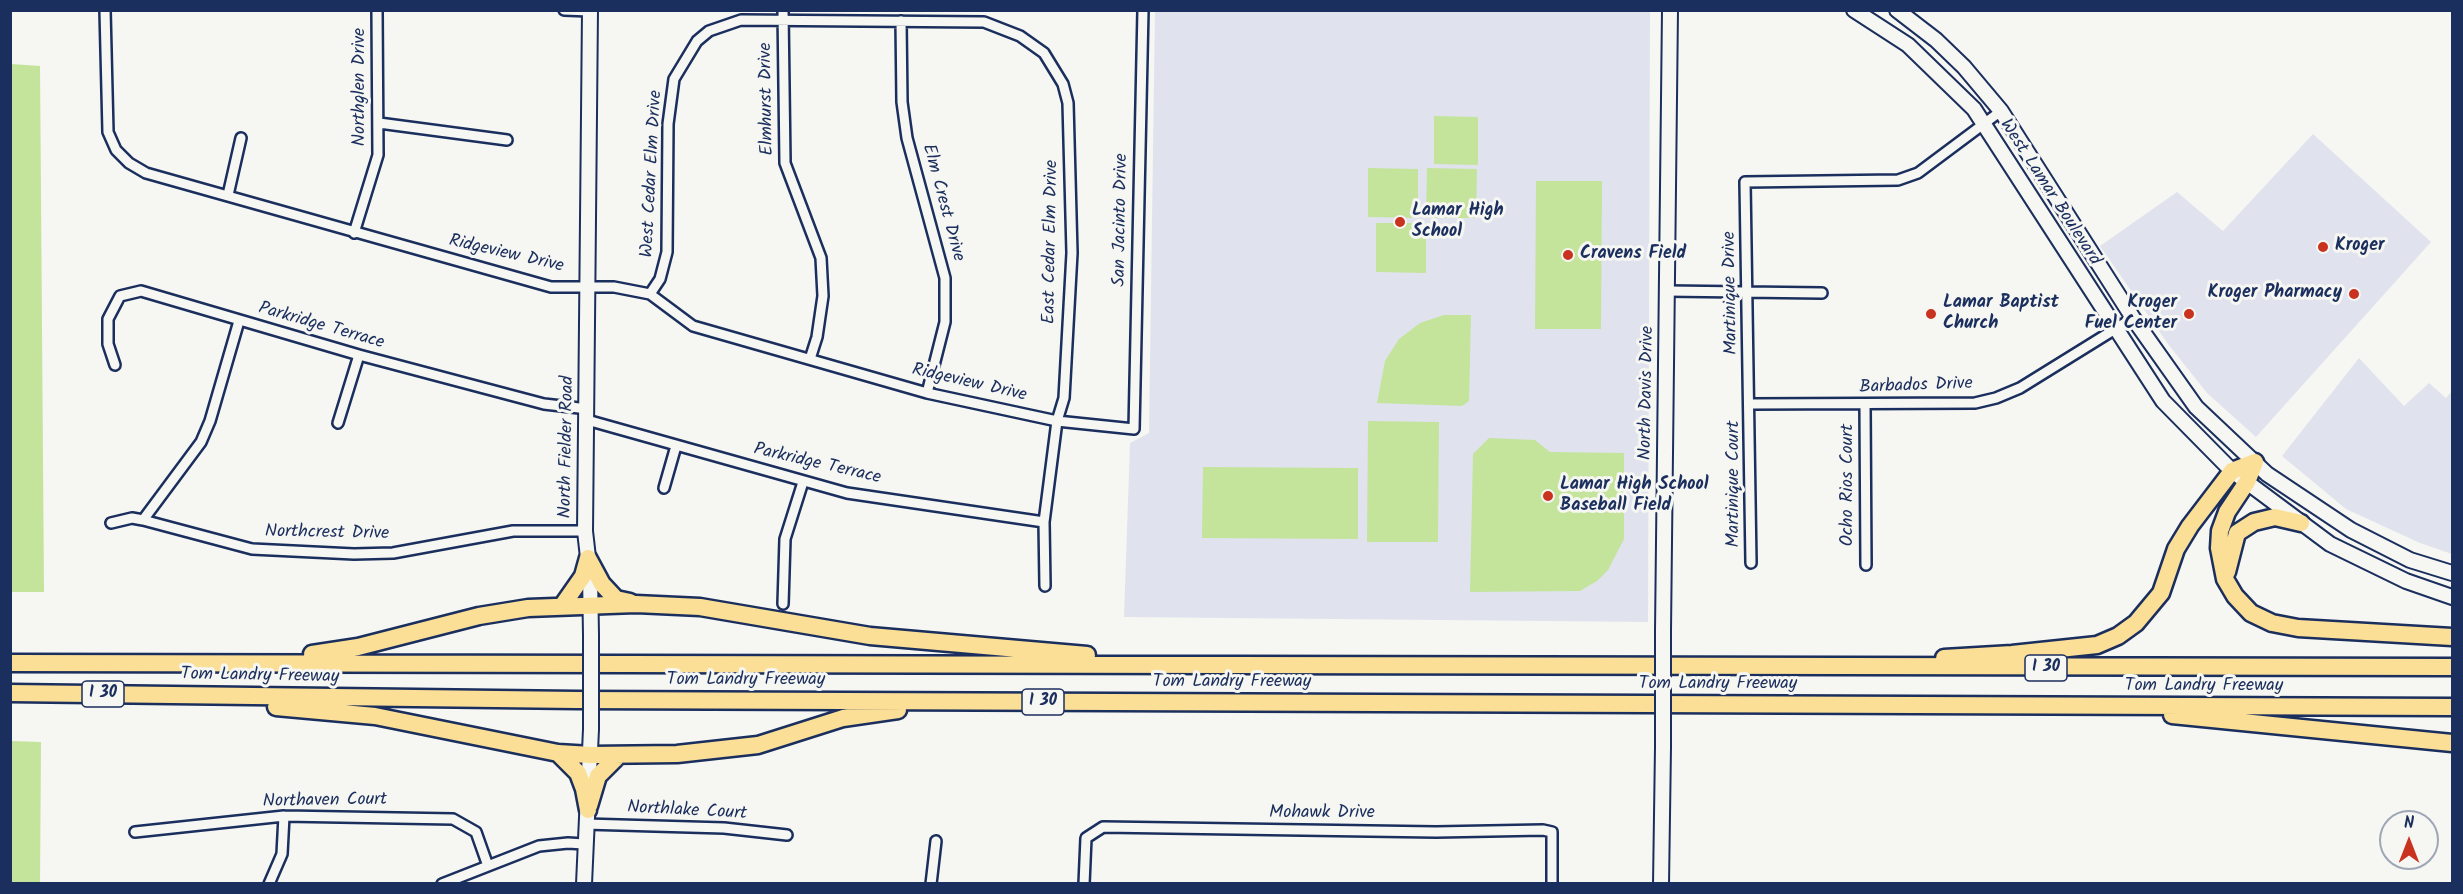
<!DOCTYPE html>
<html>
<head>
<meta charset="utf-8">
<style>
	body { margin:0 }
	#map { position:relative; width:2463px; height:894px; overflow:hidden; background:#f6f6f2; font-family:Kalam,sans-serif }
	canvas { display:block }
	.frame { position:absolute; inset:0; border:12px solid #1b2f5e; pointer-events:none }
	.north { position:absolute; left:2379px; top:810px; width:60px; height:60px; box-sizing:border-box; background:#f6f6f2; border:2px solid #9ea6b7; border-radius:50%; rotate:0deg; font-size:16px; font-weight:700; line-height:24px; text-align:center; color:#1b2f5e }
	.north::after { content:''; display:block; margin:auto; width:21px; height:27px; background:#c8321e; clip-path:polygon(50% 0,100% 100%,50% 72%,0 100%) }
</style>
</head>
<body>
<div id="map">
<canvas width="2463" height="894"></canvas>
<div class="frame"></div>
<div class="north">N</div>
</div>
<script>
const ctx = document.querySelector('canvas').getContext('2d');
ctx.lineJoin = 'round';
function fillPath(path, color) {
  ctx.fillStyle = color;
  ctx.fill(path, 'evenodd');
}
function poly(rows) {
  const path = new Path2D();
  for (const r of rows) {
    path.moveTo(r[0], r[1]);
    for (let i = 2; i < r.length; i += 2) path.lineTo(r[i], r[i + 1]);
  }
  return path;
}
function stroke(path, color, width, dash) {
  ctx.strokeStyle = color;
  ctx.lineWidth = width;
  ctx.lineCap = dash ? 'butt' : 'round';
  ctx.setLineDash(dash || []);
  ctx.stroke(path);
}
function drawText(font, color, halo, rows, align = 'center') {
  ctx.font = font + ' Kalam,sans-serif';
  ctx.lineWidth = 6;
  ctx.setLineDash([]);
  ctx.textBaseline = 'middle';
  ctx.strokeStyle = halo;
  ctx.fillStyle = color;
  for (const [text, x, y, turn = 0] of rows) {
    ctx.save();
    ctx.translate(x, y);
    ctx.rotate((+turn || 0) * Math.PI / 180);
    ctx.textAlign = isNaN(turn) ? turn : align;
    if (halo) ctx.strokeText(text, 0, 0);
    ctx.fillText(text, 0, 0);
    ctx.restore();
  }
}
fillPath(poly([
	[1155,11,1650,11,1648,622,1124,617,1130,443,1149,433],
	[2313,134,2431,242,2256,437,2207,393,2168,344,2100,246,2177,192,2223,231],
	[2359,358,2404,406,2429,383,2446,398,2452,391,2452,554,2420,543,2346,509,2282,456]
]), '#e0e3ee');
fillPath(poly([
	[11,64,40,66,44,592,11,592],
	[1434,116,1478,117,1478,165,1434,164],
	[1368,168,1418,169,1418,218,1368,217],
	[1427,168,1477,169,1476,218,1426,218],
	[1536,181,1602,181,1601,329,1535,329],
	[1376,223,1426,223,1426,273,1376,272],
	[1444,315,1471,315,1469,401,1462,406,1377,403,1385,361,1399,339,1420,323],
	[1368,421,1439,422,1438,542,1367,542],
	[1489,438,1535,440,1550,452,1624,453,1624,539,1608,570,1597,581,1580,591,1470,592,1473,454],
	[1203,467,1358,468,1358,539,1202,538],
	[11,741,41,742,40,883,11,883]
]), '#c4e39b');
const street = poly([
	[105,10,108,132,116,150,129,163,146,173,551,287,614,287,650,294,693,326,927,393,1057,421,1134,429,1143,10],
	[564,10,590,11],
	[783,10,785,163,821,258,823,296,817,337,810,359],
	[901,21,902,102,907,138,945,278,945,322,927,393],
	[379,123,507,140],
	[228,195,241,138],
	[354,233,378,155,377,10],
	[1667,291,1822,293],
	[650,294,660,279,667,252,668,124,674,79,697,41,709,31,741,20,984,22,1020,36,1044,53,1063,84,1068,103,1072,253,1064,398,1057,421,1044,522,1045,586],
	[115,365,108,344,108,319,120,296,141,291,359,355,544,404,588,409],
	[1751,404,1975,403,1996,398,2020,388,2133,318],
	[1865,405,1866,565],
	[587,420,847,493,1044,522],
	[338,423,359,355],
	[664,488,676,446],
	[143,520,252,549,354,554,393,553,513,531,585,531],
	[111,523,132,518,143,520,201,442,210,421,239,321],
	[1751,563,1745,182,1898,180,1918,173,2001,111],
	[783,604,785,539,803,482],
	[585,824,724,828,787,835],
	[135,832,284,816,453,819,476,832,488,866],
	[269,884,282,854,284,816],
	[442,884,539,846,568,843,584,844],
	[931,884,936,841],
	[1084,884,1086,838,1103,827,1436,832,1543,830,1552,832,1552,884]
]);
const secondary = poly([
	[590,10,585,531,590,575,591,635],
	[1854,10,1908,45,1974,109,2163,401,2232,471,2330,544,2406,581,2452,597],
	[1897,10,1936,40,1964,67,2001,111,2133,318,2196,407,2267,474,2351,530,2410,560,2452,573],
	[1663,630,1670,10],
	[584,884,591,729],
	[1661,884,1663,747]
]);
const highway = poly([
	[2255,462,2247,482,2227,512,2220,531,2219,548,2225,579,2235,596,2251,613,2272,623,2298,628,2452,637],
	[588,558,602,584,616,599,630,602],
	[2227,572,2237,533,2254,522,2275,517,2301,523],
	[562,606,583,576,588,558],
	[312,654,358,647,479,616,528,608,636,604,700,607,870,636,1087,655],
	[1944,658,2012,654,2097,645,2118,636,2136,623,2161,593,2176,549,2190,526,2232,471,2255,462],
	[10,663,2452,667],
	[10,693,577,700,2452,707],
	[276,707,375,716,558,753,591,755,677,754,758,745,843,718,898,710],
	[2172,715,2452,743],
	[558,753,578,773,584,789,588,810],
	[589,806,598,776,619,755]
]);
stroke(street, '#1b2f5e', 14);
stroke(secondary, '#1b2f5e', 18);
stroke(highway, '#1b2f5e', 21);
stroke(street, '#f6f6f2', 9);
stroke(secondary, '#f6f6f2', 14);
stroke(highway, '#fbdf96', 16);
const secondaryBridge = poly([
	[591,729,591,635],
	[1663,747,1663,630]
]);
stroke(secondaryBridge, '#1b2f5e', 18, []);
stroke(secondaryBridge, '#f6f6f2', 14);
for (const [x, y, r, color] of [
	[1400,222,6,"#c8321e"],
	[2323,247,6,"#c8321e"],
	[1568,255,6,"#c8321e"],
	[2354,294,6,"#c8321e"],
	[1931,314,6,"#c8321e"],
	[2189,314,6,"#c8321e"],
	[1548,496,6,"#c8321e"]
]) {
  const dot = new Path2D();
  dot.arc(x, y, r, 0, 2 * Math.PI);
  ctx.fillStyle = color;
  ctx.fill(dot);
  stroke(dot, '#f6f6f2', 2);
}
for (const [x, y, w] of [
	[2046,668,42],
	[103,694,42],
	[1043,702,42]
]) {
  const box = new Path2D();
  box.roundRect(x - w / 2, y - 13, w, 26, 4.5);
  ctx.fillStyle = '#f6f6f2';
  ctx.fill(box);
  stroke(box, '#1b2f5e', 1.5);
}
drawText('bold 16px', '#1b2f5e', null, [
	["I 30",2046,668],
	["I 30",103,694],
	["I 30",1043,702]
]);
drawText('18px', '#1b2f5e', '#f6f6f2', [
	["Northglen Drive",361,87,-90],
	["Elmhurst Drive",768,99,-91],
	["West Cedar Elm Drive",653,174,-87],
	["West Lamar Boulevard",2049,193,57],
	["Elm Crest Drive",942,203,75],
	["San Jacinto Drive",1122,220,-89],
	["East Cedar Elm Drive",1052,242,-89],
	["Ridgeview Drive",506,255,13],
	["Martinique Drive",1732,293,-91],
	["Parkridge Terrace",321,327,16],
	["Ridgeview Drive",969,384,13],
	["Barbados Drive",1916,387,-2],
	["North Davis Drive",1648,393,-89],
	["North Fielder Road",568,447,-89],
	["Parkridge Terrace",817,465,13],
	["Martinique Court",1735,484,-90],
	["Ocho Rios Court",1849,485,-90],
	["Northcrest Drive",327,534,1],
	["Tom Landry Freeway",260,677,1],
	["Tom Landry Freeway",746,681],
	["Tom Landry Freeway",1232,683],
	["Tom Landry Freeway",1718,685],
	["Tom Landry Freeway",2204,687],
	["Northaven Court",325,802,-1],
	["Northlake Court",687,812,3],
	["Mohawk Drive",1322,814]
]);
drawText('bold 18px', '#1b2f5e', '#f6f6f2', [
	["Lamar High",1412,212],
	["School",1412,233],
	["Kroger",2335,247],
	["Cravens Field",1580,255],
	["Kroger Pharmacy",2342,294,"right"],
	["Lamar Baptist",1943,304],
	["Church",1943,325],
	["Kroger",2177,304,"right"],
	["Fuel Center",2177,325,"right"],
	["Lamar High School",1560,486],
	["Baseball Field",1560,507]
], 'left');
</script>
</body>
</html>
